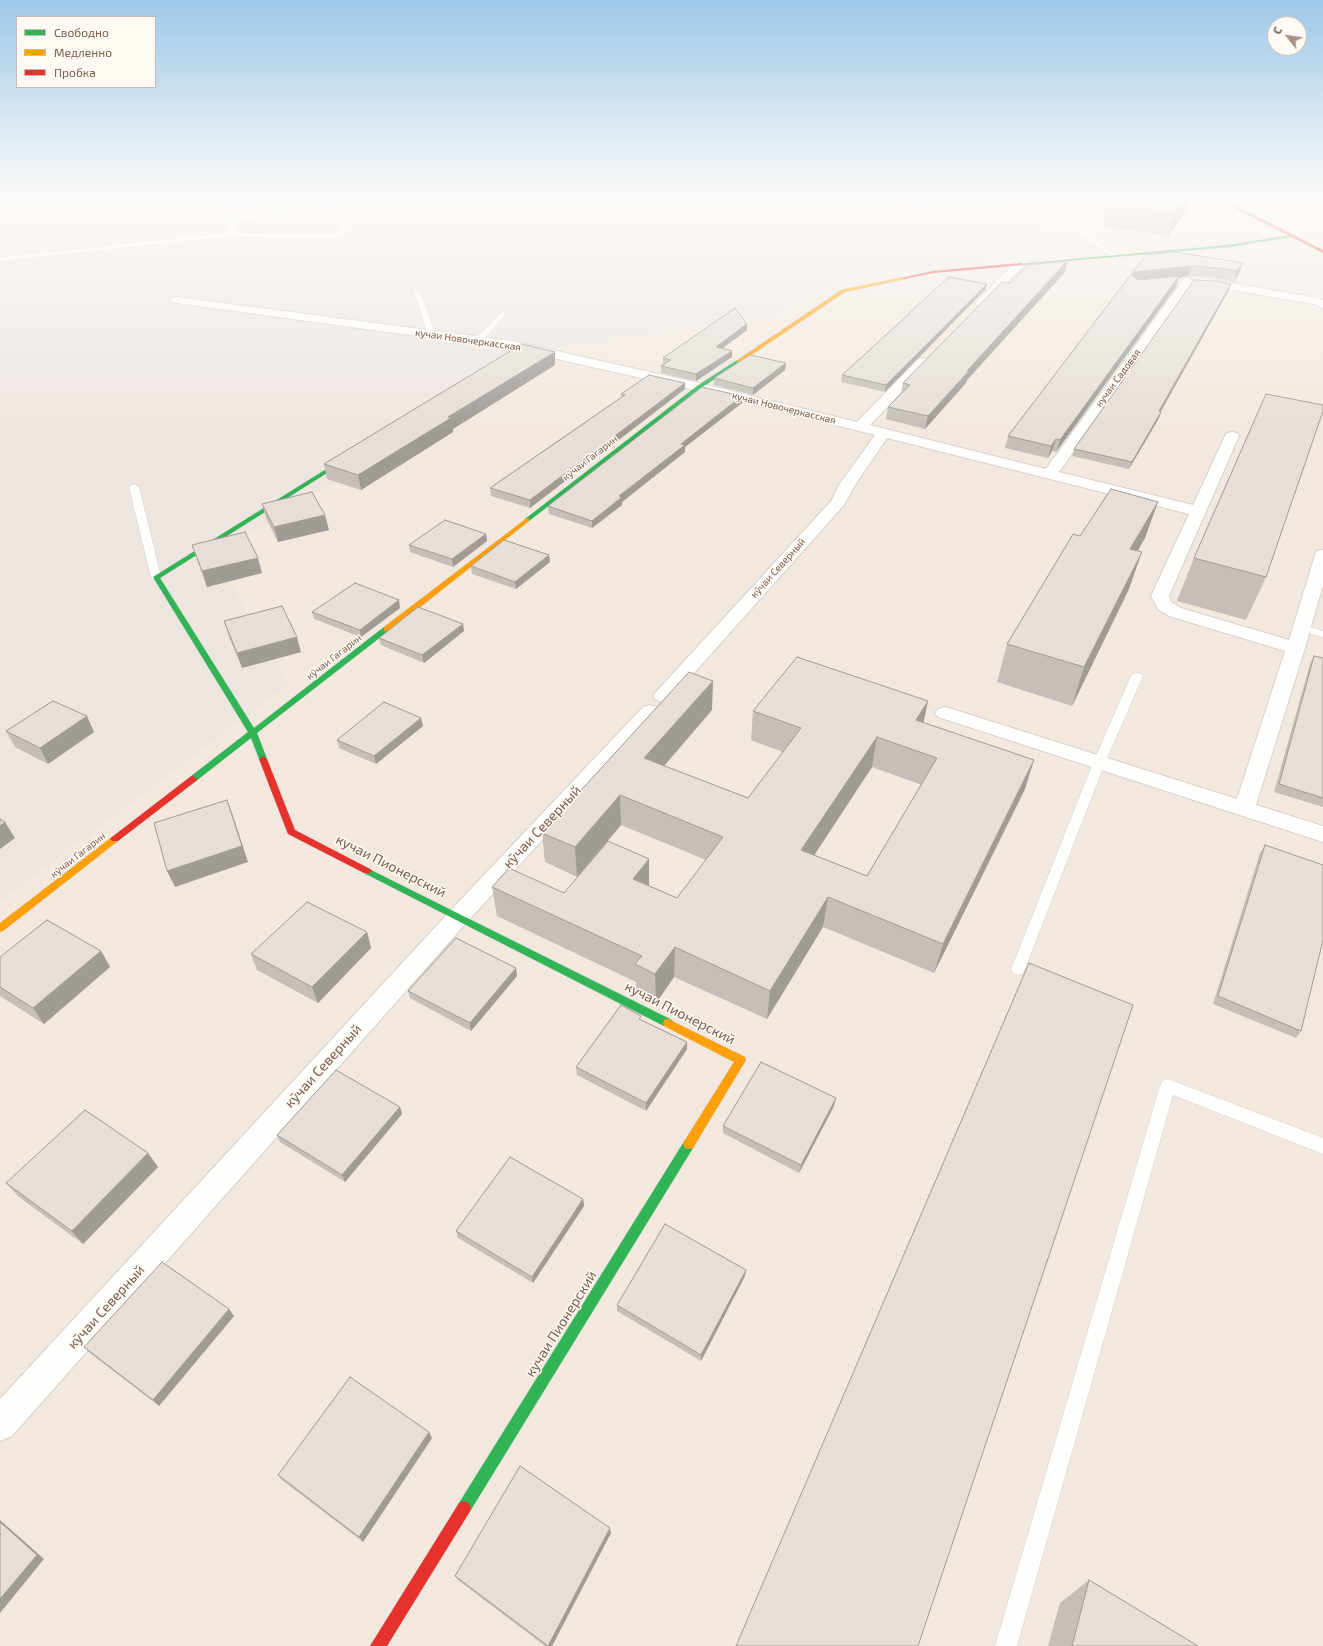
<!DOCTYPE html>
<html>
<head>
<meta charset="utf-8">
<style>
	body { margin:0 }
	#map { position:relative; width:1323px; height:1646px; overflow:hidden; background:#f9f5f0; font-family:"Exo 2",sans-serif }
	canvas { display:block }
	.legend { position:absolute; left:16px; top:16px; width:140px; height:72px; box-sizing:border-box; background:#fffaf3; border:1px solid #cabbb1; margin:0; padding:5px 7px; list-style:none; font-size:12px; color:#7a5c4d }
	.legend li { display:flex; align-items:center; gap:8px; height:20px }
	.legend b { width:20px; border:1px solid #cabbb1 }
	.north { position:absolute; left:1267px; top:16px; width:40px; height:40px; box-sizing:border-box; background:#fffaf3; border:1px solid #cabbb1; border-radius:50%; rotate:300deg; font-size:11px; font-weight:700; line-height:16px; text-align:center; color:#7a5c4d }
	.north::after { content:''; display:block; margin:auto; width:14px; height:18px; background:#a69286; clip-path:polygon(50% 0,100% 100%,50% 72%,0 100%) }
</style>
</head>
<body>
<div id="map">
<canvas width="1323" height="1646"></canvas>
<ul class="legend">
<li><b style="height:5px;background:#30b455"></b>Свободно</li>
<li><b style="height:5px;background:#ff9f0a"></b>Медленно</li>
<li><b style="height:5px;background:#e5322d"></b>Пробка</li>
</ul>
<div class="north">С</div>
</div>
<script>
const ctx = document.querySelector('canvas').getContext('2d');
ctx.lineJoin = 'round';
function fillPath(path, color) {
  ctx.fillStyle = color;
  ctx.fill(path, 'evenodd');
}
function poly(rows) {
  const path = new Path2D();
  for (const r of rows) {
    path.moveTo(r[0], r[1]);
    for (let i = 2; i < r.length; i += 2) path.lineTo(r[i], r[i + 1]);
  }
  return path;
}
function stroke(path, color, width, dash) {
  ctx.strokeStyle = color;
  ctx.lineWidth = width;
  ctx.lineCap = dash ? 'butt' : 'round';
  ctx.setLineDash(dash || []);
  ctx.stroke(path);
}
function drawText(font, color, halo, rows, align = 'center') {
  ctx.font = font + ' "Exo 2",sans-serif';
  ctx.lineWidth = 3;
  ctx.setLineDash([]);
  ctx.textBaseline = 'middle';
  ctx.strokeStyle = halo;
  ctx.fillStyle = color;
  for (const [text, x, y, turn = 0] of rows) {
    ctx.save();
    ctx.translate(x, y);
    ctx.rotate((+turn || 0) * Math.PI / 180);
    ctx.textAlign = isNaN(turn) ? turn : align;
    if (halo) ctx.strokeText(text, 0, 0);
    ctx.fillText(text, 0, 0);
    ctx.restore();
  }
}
fillPath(poly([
	[1000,199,1323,199,1323,1646,0,1646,0,902,289,685,216,555,553,349,778,316,841,280,873,272,1080,250]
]), '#f2e8de');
fillPath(poly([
	[0,199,1000,199,1081,250,873,272,841,280,778,316,553,349,216,555,289,685,0,902]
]), '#ede5e0');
const lane = poly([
	[1068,199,1074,199,1068,205,1067,213,1072,222,1114,254,1114,256,1110,256,1068,224,1061,213,1062,205,1068,199],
	[323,205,336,207,348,234,347,235,337,238,226,237,0,261,0,257,225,233,233,230,236,232,235,233,342,233,332,209,329,209,229,222,226,220,229,218,323,205],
	[415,291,420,292,436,335,435,337,429,337,428,335,414,292,415,291],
	[503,312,505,313,505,315,481,343,475,343,475,339,501,313,503,312],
	[134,484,139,487,161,577,160,579,152,579,151,577,129,487,134,484],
	[1302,625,1323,631,1323,637,1298,630,1297,628,1298,626,1302,625],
	[1137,673,1141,674,1143,676,1105,763,1025,969,1023,973,1018,975,1013,973,1011,969,1093,763,1131,676,1133,674,1137,673],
	[1168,1079,1323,1138,1323,1154,1173,1095,1017,1646,995,1646,1160,1086,1162,1081,1168,1079]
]);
const street = poly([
	[242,199,269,199,264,202,237,206,228,209,240,229,239,231,231,231,217,208,219,206,232,201,242,199],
	[1018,262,1023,265,1022,267,985,305,977,305,975,303,977,301,1014,263,1018,262],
	[1188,278,1194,281,1059,472,1193,505,1225,436,1227,433,1232,432,1237,433,1239,436,1169,596,1171,602,1181,608,1289,640,1315,555,1317,551,1323,550,1323,585,1305,648,1256,805,1323,826,1323,842,938,717,935,713,938,709,945,707,952,709,1237,799,1285,651,1169,616,1158,609,1151,596,1189,514,887,438,855,485,844,505,670,700,663,702,656,700,653,696,656,692,832,500,839,485,875,435,699,391,512,349,176,303,172,302,170,300,172,298,176,297,512,341,699,383,857,422,918,359,923,358,928,359,929,362,928,365,870,425,1046,469,1184,279,1188,278],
	[1201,279,1215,280,1317,298,1323,300,1323,308,1314,304,1197,284,1195,282,1201,279],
	[650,705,657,707,660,711,657,715,467,922,12,1436,0,1441,0,1399,451,910,643,707,650,705]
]);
const fast = poly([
	[1291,235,1292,237,1228,247,1021,265,1019,264,1228,245,1291,235],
	[737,360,742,361,701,388,529,521,525,521,525,519,697,386,737,360],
	[349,455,354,456,160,578,254,728,384,627,387,627,391,629,257,733,267,759,266,761,260,761,251,738,196,781,190,781,189,779,190,777,248,732,153,577,349,455],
	[367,868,672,1020,673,1023,672,1026,668,1027,664,1026,364,873,362,871,364,869,367,868],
	[689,1139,693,1140,695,1144,693,1148,469,1513,464,1515,459,1513,457,1508,459,1503,685,1140,689,1139]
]);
const slow = poly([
	[904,277,906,279,845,292,741,362,736,361,841,290,904,277],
	[527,518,529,519,529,521,390,631,384,631,384,627,527,518],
	[115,836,118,837,120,839,118,841,3,931,0,932,0,923,112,837,115,836],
	[668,1019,745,1057,746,1060,693,1148,689,1149,685,1148,683,1144,685,1140,734,1062,664,1026,663,1023,664,1020,668,1019]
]);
const jam = poly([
	[1217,199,1222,199,1323,250,1323,253,1217,199],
	[1021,263,1023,265,933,273,904,279,902,278,933,271,1021,263],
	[263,756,267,759,295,830,370,869,372,871,370,873,364,873,288,834,259,759,263,756],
	[193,776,197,779,196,781,118,841,112,841,110,839,112,837,190,777,193,776],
	[464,1501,469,1503,471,1508,469,1513,387,1646,370,1646,459,1503,464,1501]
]);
stroke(lane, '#d7d1cb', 1);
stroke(street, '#d7d1cb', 2);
stroke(fast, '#d9d2cb', 1);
stroke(slow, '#d9d2cb', 1);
stroke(jam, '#d9d2cb', 1);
fillPath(lane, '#fefefd');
fillPath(street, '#fefefd');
fillPath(fast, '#30b455');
fillPath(slow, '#ff9f0a');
fillPath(jam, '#e5322d');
stroke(poly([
	[332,249,415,238,481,223,531,209,552,199],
	[0,280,248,258],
	[0,290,60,283],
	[0,300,76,285,303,257,966,202],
	[0,310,60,294]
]), '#e6e3e7', 1.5, [3, 2]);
fillPath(poly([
	[1108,204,1189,206,1168,236,1102,226],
	[1146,255,1243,263,1239,273,1234,282,1215,278,1188,276,1179,278,1176,287,1056,452,1052,451,1048,458,1005,448,1008,436],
	[1067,261,1065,272,967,380,966,383,925,429,886,419,888,407,901,393,903,383,1010,283],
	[987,284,985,290,885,392,841,382,842,375,909,314,909,313],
	[1231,284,1229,290,1161,411,1159,418,1129,469,1072,456,1074,449],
	[747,324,747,330,722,348,732,351,732,357,696,381,661,373,661,366,663,365,663,358],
	[555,352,555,365,453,429,453,432,361,490,327,479,324,464],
	[786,363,785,370,753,395,714,385,714,378],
	[685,383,685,389,530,508,491,496,490,488,621,397,621,394],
	[742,396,742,403,685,447,685,452,622,502,622,505,592,528,549,514,548,506],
	[262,504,329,530,278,542,266,518],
	[486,534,487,541,453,567,410,552,409,545],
	[1080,536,1145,538,1138,551,1129,589,1072,706,997,682,1007,644],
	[192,545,262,573,207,587],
	[549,555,550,562,516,589,472,574,471,566],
	[1194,558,1266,577,1246,620,1177,601],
	[400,608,361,637,314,619,312,612],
	[224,621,301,652,242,668,229,637],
	[463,624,464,631,424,663,381,645,379,638],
	[1314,656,1323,658,1323,807,1274,792,1310,664],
	[712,710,664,766,748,798,783,752,751,740,753,711,923,722,1025,789,934,973,823,927,767,1019,674,977,656,1003,636,993,636,982,497,916,492,887,564,893,649,886,677,898,706,860,621,825,577,877,545,862,542,833],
	[872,767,922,785,867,876,814,855],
	[421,718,423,726,376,764,339,748,337,740],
	[6,731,94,732,48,764,15,747],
	[1265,845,1301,1031,1296,1038,1213,1004,1260,853],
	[367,932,371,948,318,1003,257,970,251,954],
	[101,951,110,967,44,1024,0,996,0,957],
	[517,976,471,1031,410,998,408,991],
	[641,1020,687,1042,687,1049,646,1111,577,1075,576,1067],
	[834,1106,799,1173,723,1133,723,1126],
	[400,1107,402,1114,345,1182,280,1142,277,1135],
	[158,1167,83,1244,19,1197,6,1183],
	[583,1199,584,1206,533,1283,458,1238,456,1231],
	[745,1276,701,1361,617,1311,617,1305],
	[234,1316,159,1406,90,1353,84,1347],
	[429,1432,432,1438,363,1542,282,1480,278,1475],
	[611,1533,552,1646,545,1646,458,1580,455,1576],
	[1089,1580,1198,1646,1048,1646,1060,1603]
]), '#c6bfb9');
fillPath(poly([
	[1185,199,1191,199,1189,206,1168,236,1174,214],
	[1067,261,1065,272,967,380,966,383,925,429,928,416,967,371],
	[1243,263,1239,273,1234,282,1237,271],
	[1191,266,1188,276,1179,278,1176,287,1056,452,1060,440,1131,283,1132,276,1134,272],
	[987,284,985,290,885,392,886,385],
	[1231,284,1229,290,1157,418,1159,411],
	[747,324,747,330,715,354,716,347],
	[732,351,732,357,696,381,696,374],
	[555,352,555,365,453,429,453,432,361,490,358,475,448,417],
	[786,363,785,370,753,395,753,388],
	[685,383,685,389,530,508,530,500],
	[742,396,742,403,685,447,685,452,622,502,622,505,592,528,592,521,619,496,681,444],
	[1161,412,1159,418,1129,469,1132,462],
	[1056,439,1052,451,1048,458,1051,446],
	[1158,502,1145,538,1117,586,1130,549],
	[325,515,329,530,278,542,274,527],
	[486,534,487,541,453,567,452,559],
	[1142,552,1129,589,1072,706,1084,667],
	[549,555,550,562,516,589,515,582],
	[258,558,262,573,207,587,202,571],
	[399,600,400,608,361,637,360,630],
	[463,624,464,631,424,663,422,655],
	[297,637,301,652,242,668,237,653],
	[713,681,712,710,645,788,644,758],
	[928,701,922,730,910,749,916,720],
	[87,716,94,732,48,764,40,748],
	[421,718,423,726,376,764,374,756],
	[877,737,872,767,798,880,801,850],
	[1034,760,1025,789,934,973,943,944],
	[620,795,621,825,577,877,575,847],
	[227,800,233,816,248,862,175,887,167,871],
	[5,822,15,838,0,849,0,826],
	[649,859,649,888,633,879],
	[828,897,823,927,767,1019,770,991],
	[367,932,371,948,318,1003,312,987],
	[675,947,674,977,656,1003,655,974],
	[101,951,110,967,44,1024,33,1008],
	[516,968,517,976,471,1031,470,1023],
	[687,1042,687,1049,646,1111,646,1103],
	[836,1098,834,1106,799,1173,801,1165],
	[400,1107,402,1114,345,1182,342,1175],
	[148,1153,158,1167,83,1244,72,1231],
	[583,1199,584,1206,533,1283,532,1277],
	[746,1270,745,1276,701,1361,701,1355],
	[229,1309,234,1316,159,1406,153,1400],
	[429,1432,432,1438,363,1542,359,1537],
	[0,1520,44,1559,0,1613],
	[610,1528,611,1533,552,1646,548,1646]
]), '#a19b96');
const building = poly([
	[1112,199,1185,199,1174,214,1108,204,1112,199],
	[1175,252,1243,263,1237,271,1219,268,1191,266,1134,272,1132,276,1139,280,1179,276,1060,440,1056,439,1051,446,1008,436,1146,255,1175,252],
	[1067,261,967,371,969,371,928,416,888,407,910,385,903,383,1002,282,1010,283,1027,265,1067,261],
	[949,277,987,284,886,385,842,375,910,313,909,313,949,277],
	[1194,280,1217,281,1231,284,1159,411,1161,412,1132,462,1074,449,1194,280],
	[735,308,747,324,716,347,732,351,696,374,661,366,671,360,663,358,735,308],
	[522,344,555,352,448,417,451,418,358,475,324,464,522,344],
	[750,355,786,363,753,388,714,378,750,355],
	[649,375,685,383,530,500,490,488,625,395,621,394,649,375],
	[702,387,742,396,681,444,685,445,619,496,622,497,592,521,548,506,702,387],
	[1266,394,1323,405,1323,411,1266,577,1194,558,1266,394],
	[1111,489,1158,502,1130,549,1142,552,1084,667,1007,644,1073,534,1080,536,1111,489],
	[312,492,325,515,274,527,262,504,312,492],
	[445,520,486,534,452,559,409,545,445,520],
	[245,532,258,558,202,571,192,545,245,532],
	[504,540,549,555,515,582,471,566,504,540],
	[355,583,399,600,360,630,312,612,355,583],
	[282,606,297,637,237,653,224,621,282,606],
	[418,607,463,624,422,655,379,638,418,607],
	[1314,656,1323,658,1323,798,1279,784,1314,656],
	[797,657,928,701,916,720,1034,760,943,944,828,897,770,991,675,947,655,974,635,964,642,956,492,887,509,868,564,893,608,841,649,859,633,879,677,898,723,837,620,795,575,847,542,833,689,672,713,681,644,758,748,798,801,728,753,711,797,657],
	[877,737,937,758,867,876,801,850,877,737],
	[53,701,87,716,40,748,6,731,53,701],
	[384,702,421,718,374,756,337,740,384,702],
	[227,800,242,846,167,871,154,823,227,800],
	[0,819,5,822,0,826,0,819],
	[1265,845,1323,865,1323,940,1301,1031,1218,996,1265,845],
	[307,902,367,932,312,987,251,954,307,902],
	[47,920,101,951,33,1008,0,987,0,957,47,920],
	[456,938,516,968,470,1023,408,991,456,938],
	[1029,963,1133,1005,918,1646,736,1646,1029,963],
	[621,1005,641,1016,639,1019,687,1042,646,1103,576,1067,621,1005],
	[761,1062,836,1098,801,1165,723,1126,761,1062],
	[336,1070,400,1107,342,1175,277,1135,336,1070],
	[85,1110,148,1153,72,1231,6,1183,85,1110],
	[510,1157,583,1199,532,1277,456,1231,510,1157],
	[665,1224,746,1270,701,1355,617,1305,665,1224],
	[162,1262,229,1309,153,1400,84,1347,162,1262],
	[350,1377,429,1432,359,1537,278,1475,350,1377],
	[520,1466,610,1528,548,1646,455,1576,520,1466],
	[0,1522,37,1555,0,1599,0,1522],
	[1089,1580,1198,1646,1072,1646,1089,1580]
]);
fillPath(building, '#e6ded7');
stroke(building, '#a19b96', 1);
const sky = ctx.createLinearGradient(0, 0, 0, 430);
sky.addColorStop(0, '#9ec9e9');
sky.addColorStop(0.46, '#fcfaf8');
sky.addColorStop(1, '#fcfaf800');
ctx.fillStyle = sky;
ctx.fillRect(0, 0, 1323, 430);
drawText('10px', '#7a5c4d', '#fffaf3', [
	["кучаи Новочеркасская",468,340,8],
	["кучаи Садовая",1118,378,-54],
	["кучаи Новочеркасская",784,408,14],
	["кӯчаи Гагарин",590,458,-38],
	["кӯчаи Северный",778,568,-48],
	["кӯчаи Гагарин",334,657,-38],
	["кӯчаи Гагарин",78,855,-38]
]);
drawText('14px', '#7a5c4d', '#fffaf3', [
	["кӯчаи Северный",542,827,-47],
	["кучаи Пионерский",391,866,27],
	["кучаи Пионерский",680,1013,27],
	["кӯчаи Северный",323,1066,-48],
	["кӯчаи Северный",106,1307,-48],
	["кучаи Пионерский",561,1324,-58]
]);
</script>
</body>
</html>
